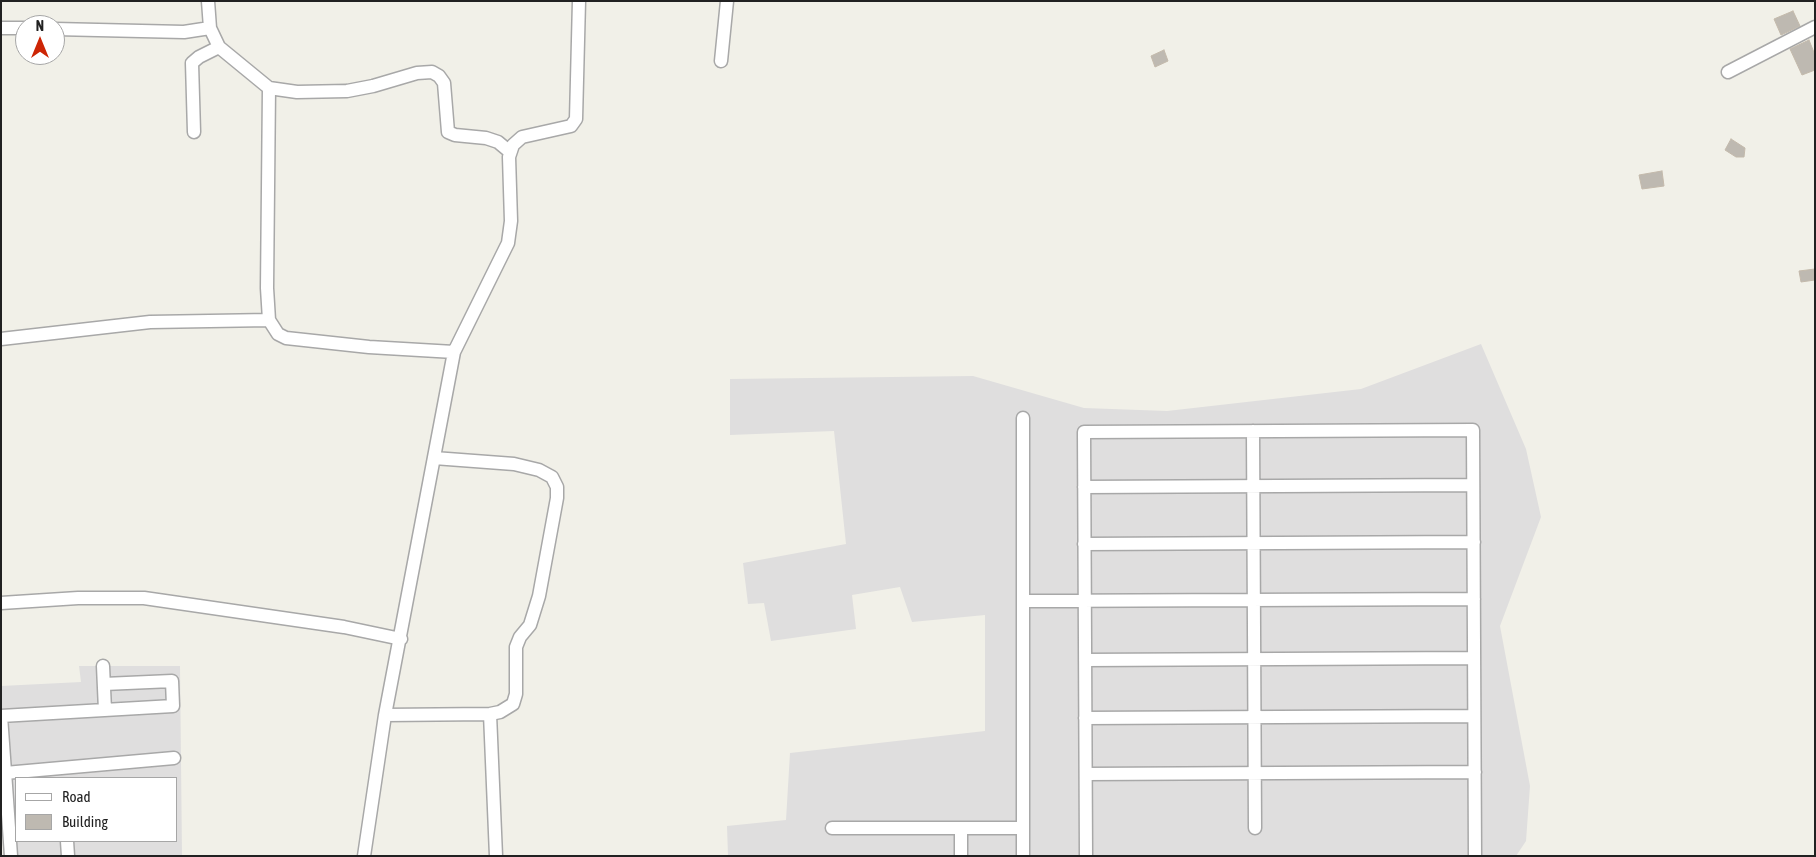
<!DOCTYPE html>
<html>
<head>
<meta charset="utf-8">
<style>
	body { margin:0 }
	#map { position:relative; width:1816px; height:857px; overflow:hidden; background:#f1f0e8; font-family:"Asap Condensed",sans-serif }
	canvas { display:block }
	.frame { position:absolute; inset:0; border:2px solid #212121; pointer-events:none }
	.legend { position:absolute; left:15px; top:777px; width:162px; height:65px; box-sizing:border-box; background:#fff; border:1px solid #a6a6a6; margin:0; padding:6px 9px; list-style:none; font-size:15px; color:#212121 }
	.legend li { display:flex; align-items:center; gap:10px; height:25px }
	.legend b { width:25px; border:1px solid #a6a6a6 }
	.north { position:absolute; left:15px; top:15px; width:50px; height:50px; box-sizing:border-box; background:#fff; border:1px solid #a6a6a6; border-radius:50%; rotate:0deg; font-size:14px; font-weight:700; line-height:20px; text-align:center; color:#212121 }
	.north::after { content:''; display:block; margin:auto; width:18px; height:22px; background:#cd2505; clip-path:polygon(50% 0,100% 100%,50% 72%,0 100%) }
</style>
</head>
<body>
<div id="map">
<canvas width="1816" height="857"></canvas>
<div class="frame"></div>
<ul class="legend">
<li><b style="height:6px;background:#fff"></b>Road</li>
<li><b style="height:14px;background:#beb9b1"></b>Building</li>
</ul>
<div class="north">N</div>
</div>
<script>
const ctx = document.querySelector('canvas').getContext('2d');
ctx.lineJoin = 'round';
function fillPath(path, color) {
  ctx.fillStyle = color;
  ctx.fill(path, 'evenodd');
}
function poly(rows) {
  const path = new Path2D();
  for (const r of rows) {
    path.moveTo(r[0], r[1]);
    for (let i = 2; i < r.length; i += 2) path.lineTo(r[i], r[i + 1]);
  }
  return path;
}
function stroke(path, color, width, dash) {
  ctx.strokeStyle = color;
  ctx.lineWidth = width;
  ctx.lineCap = dash ? 'butt' : 'round';
  ctx.setLineDash(dash || []);
  ctx.stroke(path);
}
fillPath(poly([
	[1481,344,1526,449,1541,517,1500,626,1530,786,1526,841,1516,856,728,856,727,826,786,820,790,753,985,731,985,615,912,622,900,587,852,595,856,629,771,641,764,603,748,604,743,563,846,544,834,431,730,435,730,379,973,376,1084,408,1167,411,1361,389],
	[79,666,180,666,182,856,3,856,1,686,81,682],
	[16,778,176,778,176,841,16,841]
]), '#dfdede');
const building = poly([
	[1793,11,1800,26,1781,35,1774,19,1793,11],
	[1809,40,1815,55,1815,70,1802,75,1790,49,1809,40],
	[1164,50,1168,61,1155,67,1151,56,1164,50],
	[1731,139,1745,148,1744,157,1736,157,1725,150,1731,139],
	[1662,171,1664,186,1642,189,1639,175,1662,171],
	[1815,269,1815,280,1801,282,1799,271,1815,269]
]);
fillPath(building, '#beb9b1');
stroke(building, '#c3b9ab', 1);
const minor = poly([
	[208,1,210,28,219,47,269,88,297,92,347,91,373,86,417,73,432,72,439,76,444,83,448,132,455,135,486,138,498,142,510,152],
	[1,28,25,28],
	[55,29,184,32,210,28],
	[721,61,727,1],
	[1728,72,1815,27],
	[269,88,267,288,269,320,278,334,286,338,369,347,454,352],
	[194,132,192,63,199,57,219,47],
	[1,339,150,322,269,320],
	[1023,418,1023,856],
	[1253,431,1255,828],
	[1084,487,1473,485],
	[1084,544,1474,542],
	[1023,601,1474,599],
	[1,603,78,598,144,598,344,627,401,639],
	[1085,660,1474,658],
	[103,666,105,710],
	[490,714,496,856],
	[385,715,490,714,500,712,513,704,516,694,516,647,520,637,530,625,539,596,557,498,557,487,552,477,539,470,514,464,434,458],
	[1085,718,1474,716],
	[5,773,174,758],
	[1086,774,1475,772],
	[832,828,1023,828],
	[961,828,961,856],
	[67,841,68,856],
	[11,856,1,716,173,706,172,681,104,684],
	[364,856,385,715,454,352,508,243,511,221,509,157,513,145,522,137,571,126,576,119,579,1],
	[1086,856,1084,432,1473,430,1475,856]
]);
stroke(minor, '#a8a8a8', 15);
stroke(minor, '#fff', 12);
</script>
</body>
</html>
